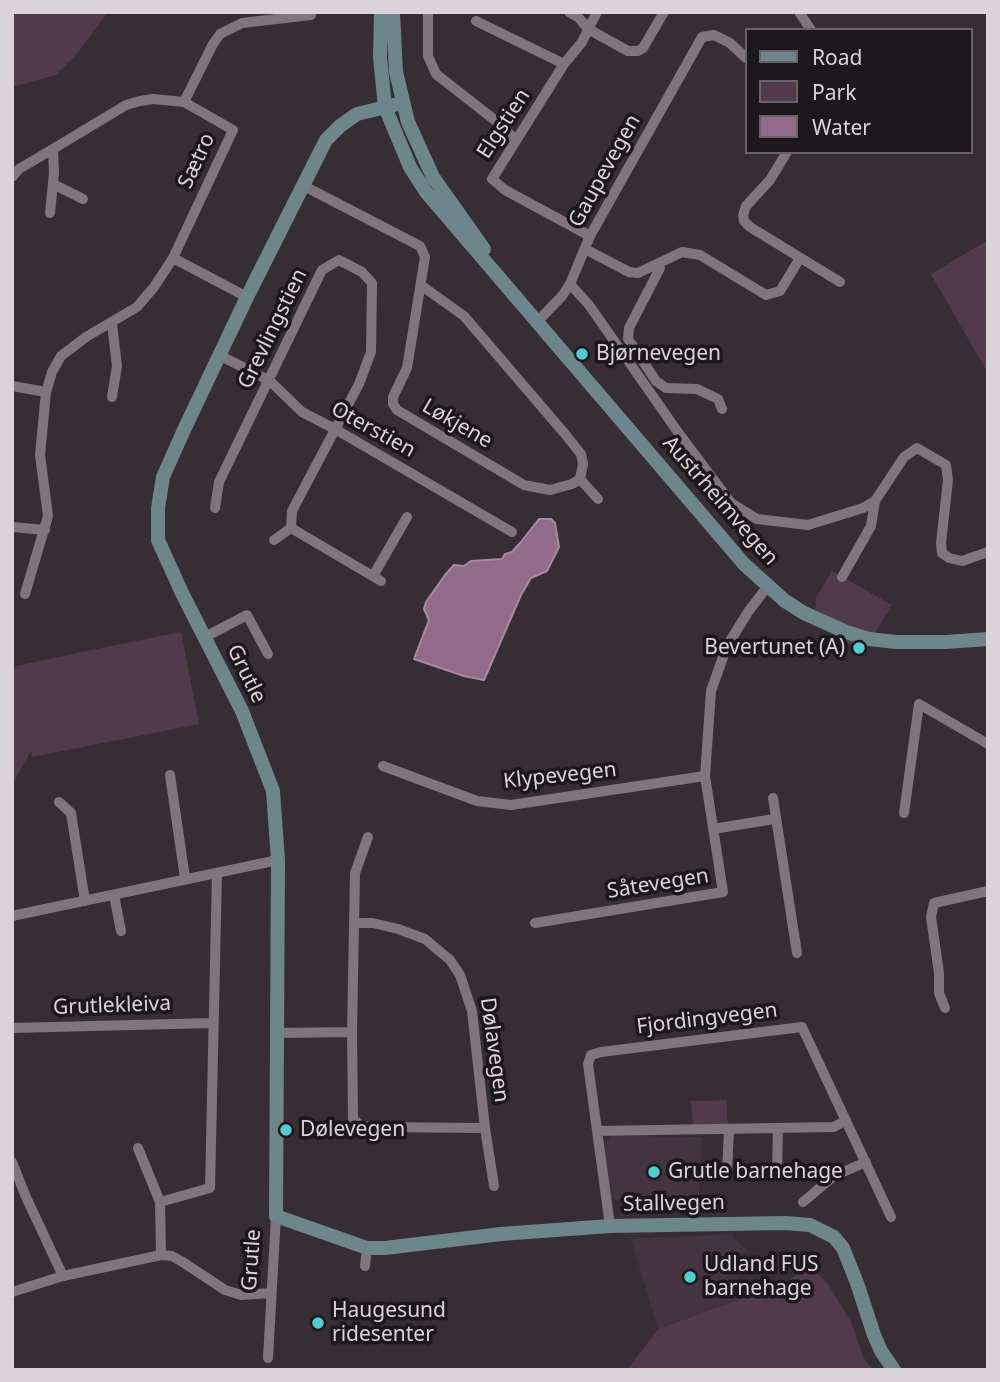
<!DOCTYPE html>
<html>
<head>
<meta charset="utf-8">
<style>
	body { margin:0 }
	#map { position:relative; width:1000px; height:1382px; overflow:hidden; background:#372e35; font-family:"Noto Sans",sans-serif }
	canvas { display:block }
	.frame { position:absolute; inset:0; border:14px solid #dad4d9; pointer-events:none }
	.legend { position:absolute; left:745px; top:28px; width:228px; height:126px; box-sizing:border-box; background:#1c181b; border:2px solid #686367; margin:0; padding:9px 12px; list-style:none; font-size:21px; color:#dad4d9 }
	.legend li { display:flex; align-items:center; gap:14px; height:35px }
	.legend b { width:35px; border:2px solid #686367 }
</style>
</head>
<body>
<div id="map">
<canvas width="1000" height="1382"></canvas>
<div class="frame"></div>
<ul class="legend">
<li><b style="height:9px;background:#6d868c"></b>Road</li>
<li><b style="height:19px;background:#503a4b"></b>Park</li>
<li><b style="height:19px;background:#916b89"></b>Water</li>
</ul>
</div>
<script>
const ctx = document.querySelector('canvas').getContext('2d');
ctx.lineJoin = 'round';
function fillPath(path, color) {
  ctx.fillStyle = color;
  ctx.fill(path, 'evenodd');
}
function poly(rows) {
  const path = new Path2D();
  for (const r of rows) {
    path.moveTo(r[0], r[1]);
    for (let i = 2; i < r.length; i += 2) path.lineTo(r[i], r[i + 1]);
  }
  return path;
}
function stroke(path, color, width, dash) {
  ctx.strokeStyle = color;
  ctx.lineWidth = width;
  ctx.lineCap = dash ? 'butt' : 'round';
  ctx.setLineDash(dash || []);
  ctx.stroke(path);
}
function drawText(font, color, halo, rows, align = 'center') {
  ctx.font = font + ' "Noto Sans",sans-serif';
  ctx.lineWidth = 7;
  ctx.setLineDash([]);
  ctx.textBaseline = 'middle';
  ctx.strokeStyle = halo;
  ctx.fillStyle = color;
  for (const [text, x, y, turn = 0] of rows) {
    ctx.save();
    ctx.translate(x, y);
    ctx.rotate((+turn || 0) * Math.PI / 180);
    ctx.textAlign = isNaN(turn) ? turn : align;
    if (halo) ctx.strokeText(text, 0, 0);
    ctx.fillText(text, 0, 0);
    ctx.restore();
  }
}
fillPath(poly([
	[612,1136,702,1137,699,1199,611,1199,603,1146],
	[731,1234,747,1251,736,1254,732,1264,746,1297,658,1329,631,1239]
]), '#43343f');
fillPath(poly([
	[12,12,108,12,76,55,56,75,12,87],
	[988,240,988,367,985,368,931,274],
	[832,571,892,605,870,641,853,647,815,620,816,598],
	[181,632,199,724,32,757,31,751,12,785,12,667,17,669,16,666,82,652],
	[726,1100,728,1125,693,1125,691,1101],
	[809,1266,828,1284,851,1322,864,1358,873,1370,627,1370,658,1329,785,1283]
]), '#503a4b');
const water = poly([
	[539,519,551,519,555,523,559,547,547,571,531,578,521,595,484,680,464,676,414,659,429,620,424,609,426,602,445,575,454,565,464,566,471,561,502,559,505,554,512,552,521,542,539,519]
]);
fillPath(water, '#916b89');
stroke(water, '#a78aa1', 2);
stroke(poly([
	[428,12,428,56,436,74,501,125,515,140],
	[569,12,579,18,588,29,628,51,638,51,643,48,664,12],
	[799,12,811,30],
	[476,21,564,64],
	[184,102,213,44,220,34,242,23,311,15],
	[787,152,770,180,746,206,743,215,744,221,750,227,840,282],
	[12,177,19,169,53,149,126,105,140,101,153,99,184,102,233,130,173,258,154,287,137,307,86,337,61,356,52,372,46,392,40,455,48,516,25,594],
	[53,184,83,199],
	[302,185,420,246,425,257,407,368,393,397,393,404,397,410,524,485,550,490,572,484,580,479,583,464,581,454,565,434,464,316,422,286],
	[50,213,54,173,53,149],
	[590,236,505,190,492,179,564,64,582,42,597,12],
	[585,249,629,272,638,273,682,252,700,255,766,295,780,291,800,258],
	[173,258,247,297],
	[658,264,660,268,629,328,628,339,656,381,666,388,697,389,718,399,722,409],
	[570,284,589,305,680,435,731,503,757,519,808,525,863,508,875,501,904,457,917,448,946,465,948,480,941,543,942,553,949,558,962,561,988,552],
	[538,321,562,296,570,284,590,236,702,37,714,35,730,43,746,58],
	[112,324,117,366,112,397],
	[219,355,270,381,302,412,335,429,512,532],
	[12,386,46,392],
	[580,479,598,499],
	[215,508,219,482,322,270,339,260,362,272,372,283,371,352,359,384,292,511,291,528,381,581],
	[12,527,45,530],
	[274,540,291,528],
	[373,576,407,517],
	[842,577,871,526,875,501],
	[205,637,247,615,268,654],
	[383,766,477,801,511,805,705,776],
	[170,775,185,878],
	[773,798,797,953],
	[59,802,71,813,85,901],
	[904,813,919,704,988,744],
	[713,829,774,819],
	[114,895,121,931],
	[12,916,278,860],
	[355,923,373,923,398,929,425,939,450,960,460,975,472,1011,485,1128,370,1127,361,1126,353,1119,352,1032,355,873,368,837],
	[535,923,723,892,705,776,711,691,727,646,748,612,767,587],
	[945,1008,939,993,939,973,931,917,934,903,988,891],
	[12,1028,213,1023],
	[276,1033,352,1032],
	[485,1128,494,1186],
	[597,1131,834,1127,846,1120],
	[138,1148,160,1202,161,1255],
	[12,1162,26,1197,63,1276],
	[727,1173,729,1129],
	[777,1174,778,1128],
	[160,1202,210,1188,217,873],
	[803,1202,834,1176,866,1162],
	[610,1226,588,1064,591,1055,601,1052,802,1027,891,1217],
	[365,1266,367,1248],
	[12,1292,63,1276,161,1255,172,1256,181,1261,225,1290,241,1295,271,1293],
	[268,1358,276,1216]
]), '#80757d', 10);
stroke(poly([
	[381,12,380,57,385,107,410,167,426,192,744,564,785,601,804,613,846,632,869,639,896,642,946,642,988,639],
	[393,12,396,72,408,122,433,177,484,249],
	[402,103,357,114,340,126,326,140,247,297,183,432,163,477,158,508,158,540,182,593,242,711,273,791,278,860,276,1216,367,1248,385,1248,501,1234,610,1226,785,1223,810,1225,834,1237,843,1248,857,1283,874,1335,881,1351,894,1370]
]), '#6d868c', 14);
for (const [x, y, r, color] of [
	[582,354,7,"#52cdcd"],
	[859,648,7,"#52cdcd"],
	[286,1130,7,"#52cdcd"],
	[654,1172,7,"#52cdcd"],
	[690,1277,7,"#52cdcd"],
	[318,1323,7,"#52cdcd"]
]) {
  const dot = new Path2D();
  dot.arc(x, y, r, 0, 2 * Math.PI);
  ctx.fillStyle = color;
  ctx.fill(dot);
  stroke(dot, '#1c181b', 2.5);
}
drawText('21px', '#dad4d9', '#1c181b', [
	["Elgstien",504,124,-57],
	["Sætro",197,161,-65],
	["Gaupevegen",605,171,-61],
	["Grevlingstien",273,329,-64],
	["Løkjene",457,424,30],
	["Oterstien",373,430,29],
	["Austrheimvegen",720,501,49],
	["Grutle",246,674,64],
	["Klypevegen",560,776,-6],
	["Såtevegen",658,884,-9],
	["Grutlekleiva",112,1006,-2],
	["Fjordingvegen",707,1019,-7],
	["Dølavegen",494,1050,82],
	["Stallvegen",674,1204,-1],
	["Grutle",252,1260,-86]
]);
drawText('21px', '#dad4d9', '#1c181b', [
	["Bjørnevegen",596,354],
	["Bevertunet (A)",845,648,"right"],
	["Dølevegen",300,1130],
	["Grutle barnehage",668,1172],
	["Udland FUS",704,1265],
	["barnehage",704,1289],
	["Haugesund",332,1311],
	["ridesenter",332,1335]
], 'left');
</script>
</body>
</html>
